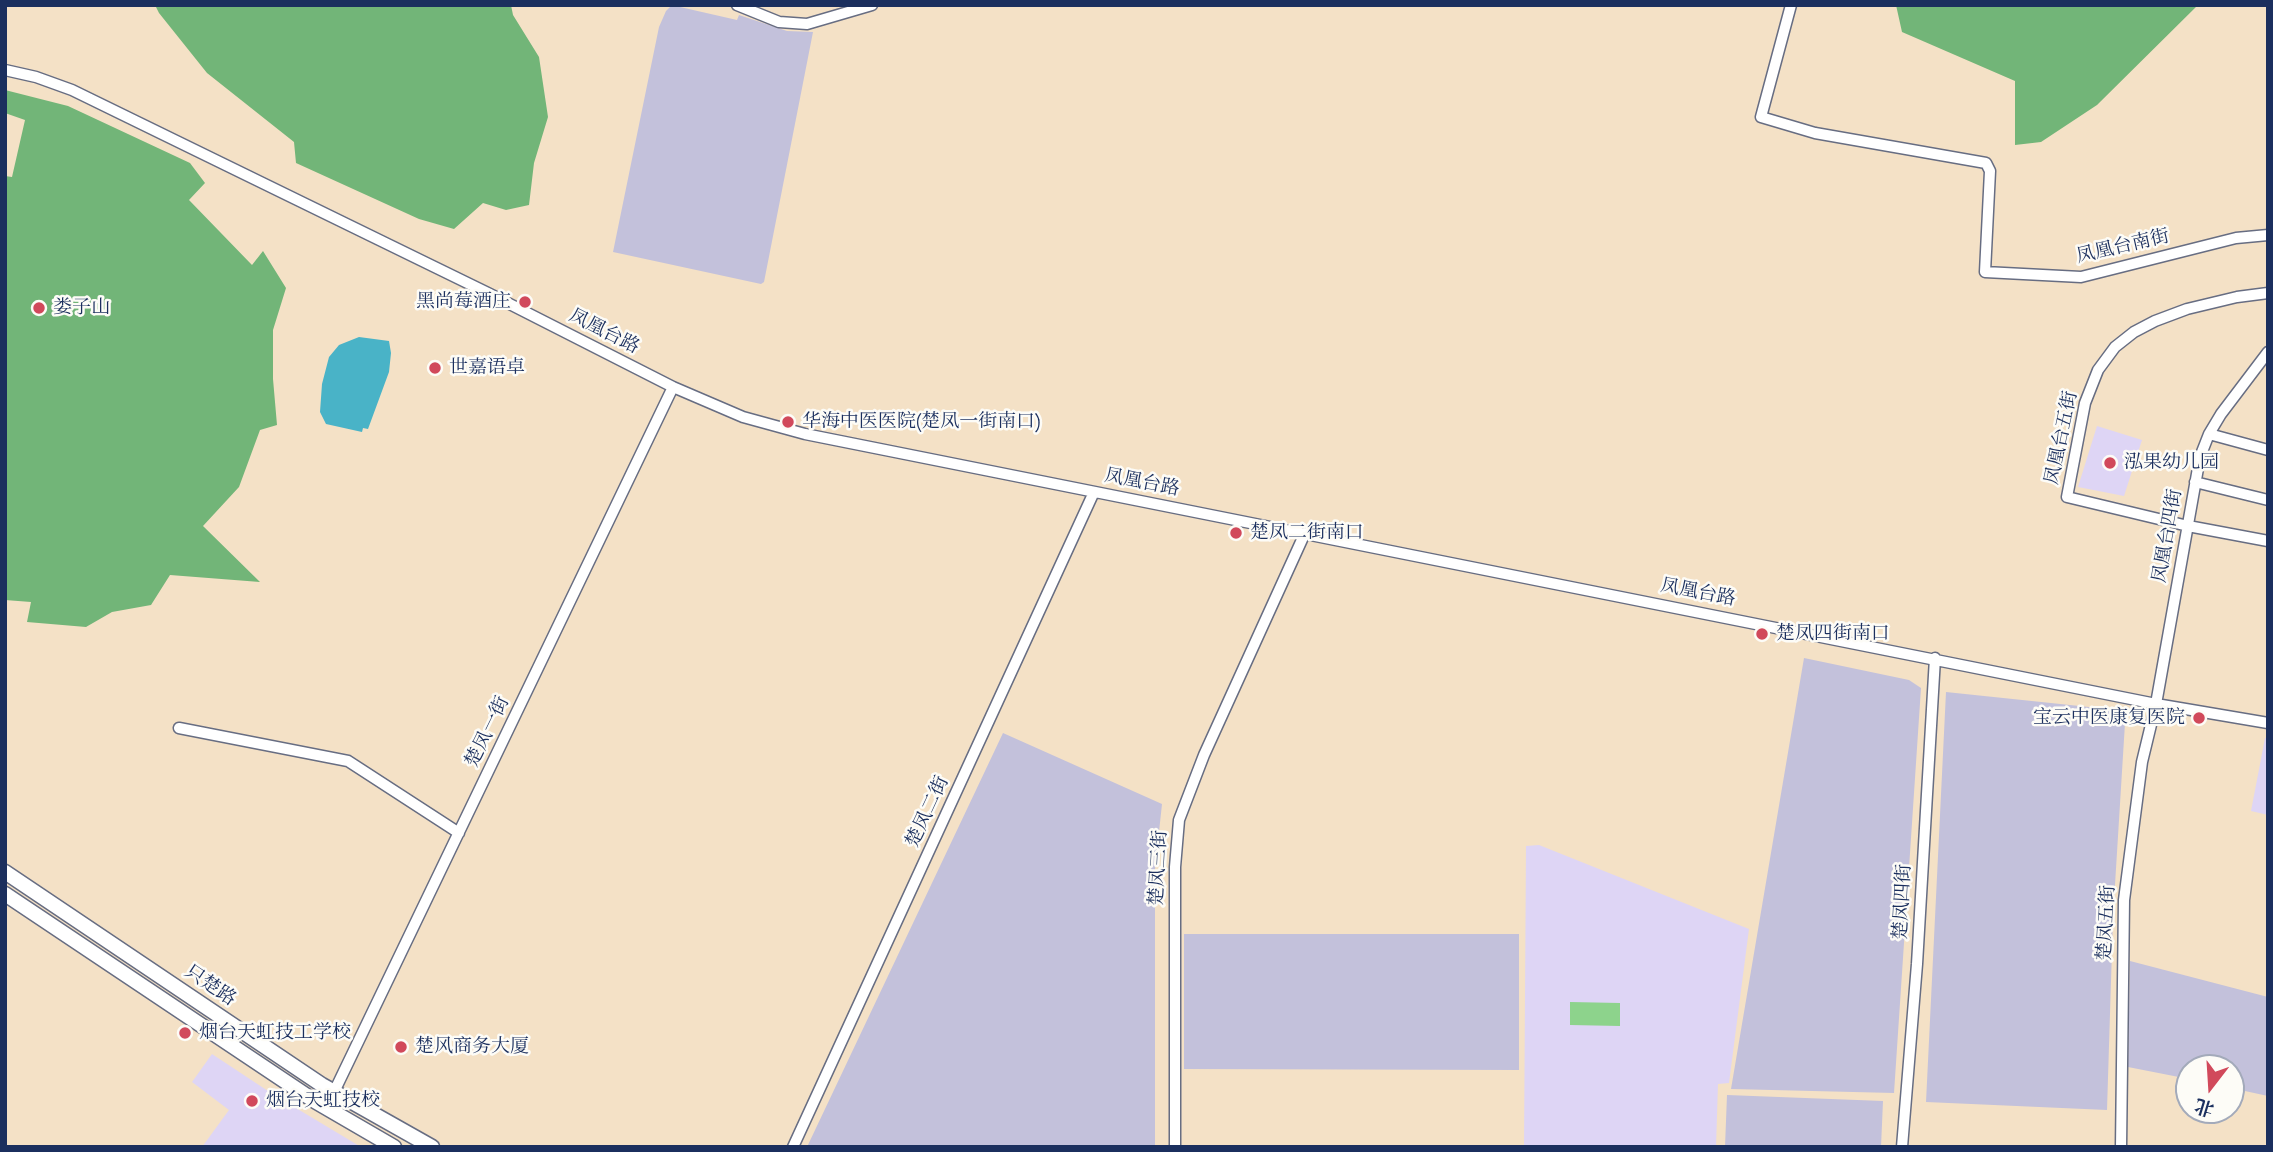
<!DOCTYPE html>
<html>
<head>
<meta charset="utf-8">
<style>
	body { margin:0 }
	#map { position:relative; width:2273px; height:1152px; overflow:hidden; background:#f4e1c6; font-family:"IM FELL Great Primer","Noto Serif SC",serif }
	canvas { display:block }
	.frame { position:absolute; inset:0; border:7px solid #1b2f5e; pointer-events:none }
	.north { position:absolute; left:2175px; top:1054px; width:70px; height:70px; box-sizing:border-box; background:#fdfcf7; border:2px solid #a3aaba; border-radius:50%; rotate:197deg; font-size:19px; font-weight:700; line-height:28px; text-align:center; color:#1b2f5e }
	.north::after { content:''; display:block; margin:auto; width:24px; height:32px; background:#d1495b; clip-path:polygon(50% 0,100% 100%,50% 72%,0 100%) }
</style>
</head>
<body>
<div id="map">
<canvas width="2273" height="1152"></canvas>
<div class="frame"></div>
<div class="north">北</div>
</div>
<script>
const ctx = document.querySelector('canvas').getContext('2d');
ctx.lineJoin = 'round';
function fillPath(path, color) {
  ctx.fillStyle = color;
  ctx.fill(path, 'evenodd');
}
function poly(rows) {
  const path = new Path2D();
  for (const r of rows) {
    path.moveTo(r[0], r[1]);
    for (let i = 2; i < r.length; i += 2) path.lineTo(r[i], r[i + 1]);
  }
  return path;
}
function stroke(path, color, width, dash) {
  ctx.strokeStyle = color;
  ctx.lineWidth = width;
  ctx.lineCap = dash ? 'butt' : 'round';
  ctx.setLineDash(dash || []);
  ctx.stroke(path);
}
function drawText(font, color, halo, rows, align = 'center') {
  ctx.font = font + ' "IM FELL Great Primer","Noto Serif SC",serif';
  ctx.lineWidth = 5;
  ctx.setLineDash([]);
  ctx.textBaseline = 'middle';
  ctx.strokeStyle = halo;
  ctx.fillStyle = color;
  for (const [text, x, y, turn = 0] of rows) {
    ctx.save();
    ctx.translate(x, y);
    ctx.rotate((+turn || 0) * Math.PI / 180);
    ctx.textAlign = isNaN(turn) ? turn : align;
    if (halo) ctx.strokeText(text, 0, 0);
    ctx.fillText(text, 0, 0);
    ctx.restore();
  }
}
fillPath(poly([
	[2097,426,2142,440,2124,496,2078,487],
	[2265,738,2268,738,2268,815,2251,811],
	[1539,845,1749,929,1729,1083,1718,1084,1716,1147,1524,1147,1526,846],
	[212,1054,271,1093,361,1147,202,1147,229,1110,192,1082]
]), '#ded5f5');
fillPath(poly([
	[670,7,680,7,737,20,739,15,787,31,813,32,764,282,761,284,613,252,659,27,666,11],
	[1804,658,1909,680,1921,688,1894,1093,1731,1089],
	[1946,692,2108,709,2125,723,2113,917,2107,1110,1926,1102],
	[1003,733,1162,804,1155,869,1155,1147,807,1147],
	[1184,934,1519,934,1519,1070,1184,1069],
	[2130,961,2268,997,2268,1096,2231,1088,2231,1068,2189,1068,2189,1079,2128,1067],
	[1727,1095,1883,1101,1881,1147,1725,1147]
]), '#c3c1db');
fillPath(poly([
	[1570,1002,1620,1003,1620,1026,1570,1025]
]), '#8dd38c');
fillPath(poly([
	[155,5,511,5,513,15,539,57,548,117,534,163,529,205,506,210,483,203,454,229,419,219,296,163,294,142,207,73,159,13],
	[1896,5,2198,5,2097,105,2041,142,2015,145,2015,81,1902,32],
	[5,90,68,106,190,163,205,183,189,200,252,265,263,251,286,288,273,330,273,379,277,425,260,430,239,487,203,526,260,582,170,575,151,605,112,612,86,627,27,622,31,602,5,600,5,176,12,177,25,120,5,113]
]), '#72b578');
fillPath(poly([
	[359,337,389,341,391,353,389,372,368,429,363,428,362,432,326,424,320,412,322,384,329,357,339,345]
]), '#49b3c7');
const minor = poly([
	[737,5,779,22,807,24,872,5],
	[1791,5,1761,117,1815,133,1986,163,1990,171,1985,272,2081,277,2236,238,2268,235],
	[5,70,36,77,72,90,490,294,673,387,743,417,805,434,2156,704,2268,723],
	[2268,293,2237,297,2187,309,2155,321,2134,332,2115,347,2098,370,2085,403,2067,497,2188,526,2268,541],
	[2209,434,2268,450],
	[2195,482,2268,500],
	[179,728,348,761,459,833],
	[334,1092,673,387],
	[793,1147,1094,492],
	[1175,1147,1175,867,1179,820,1204,755,1305,533],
	[1902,1147,1917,964,1935,658],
	[2121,1147,2124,900,2142,762,2156,704,2200,457,2209,434,2221,414,2268,352]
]);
const major = poly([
	[5,872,322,1085,432,1147],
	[5,894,313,1100,394,1147]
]);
stroke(minor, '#676d82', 13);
stroke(major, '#676d82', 17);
stroke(minor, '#fff', 10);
stroke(major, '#fff', 14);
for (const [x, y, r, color] of [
	[525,302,7,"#d1495b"],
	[39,308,7,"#d1495b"],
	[435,368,7,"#d1495b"],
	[788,422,7,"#d1495b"],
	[2110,463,7,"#d1495b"],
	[1236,533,7,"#d1495b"],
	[1762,634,7,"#d1495b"],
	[2199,718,7,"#d1495b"],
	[185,1033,7,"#d1495b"],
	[401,1047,7,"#d1495b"],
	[252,1101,7,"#d1495b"]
]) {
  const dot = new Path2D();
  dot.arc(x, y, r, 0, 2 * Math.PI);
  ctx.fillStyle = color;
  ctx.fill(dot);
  stroke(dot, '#fdfcf7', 2.5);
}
drawText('19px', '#1b2f5e', '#fdfcf7', [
	["凤凰台南街",2123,247,-13],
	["凤凰台路",604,332,27],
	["凤凰台五街",2062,438,-78],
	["凤凰台路",1142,483,11],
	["凤凰台四街",2168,536,-80],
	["凤凰台路",1698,593,11],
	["楚凤一街",488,732,-64],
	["楚凤二街",928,812,-65],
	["楚凤三街",1159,868,-87],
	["楚凤四街",1903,902,-87],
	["楚凤五街",2107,923,-87],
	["只楚路",210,986,34]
]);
drawText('19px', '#1b2f5e', '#fdfcf7', [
	["黑尚莓酒庄",511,302,"right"],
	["娄子山",53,308],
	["世嘉语卓",449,368],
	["华海中医医院(楚凤一街南口)",802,422],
	["泓果幼儿园",2124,463],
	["楚凤二街南口",1250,533],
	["楚凤四街南口",1776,634],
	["宝云中医康复医院",2185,718,"right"],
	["烟台天虹技工学校",199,1033],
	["楚风商务大厦",415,1047],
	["烟台天虹技校",266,1101]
], 'left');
</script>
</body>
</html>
